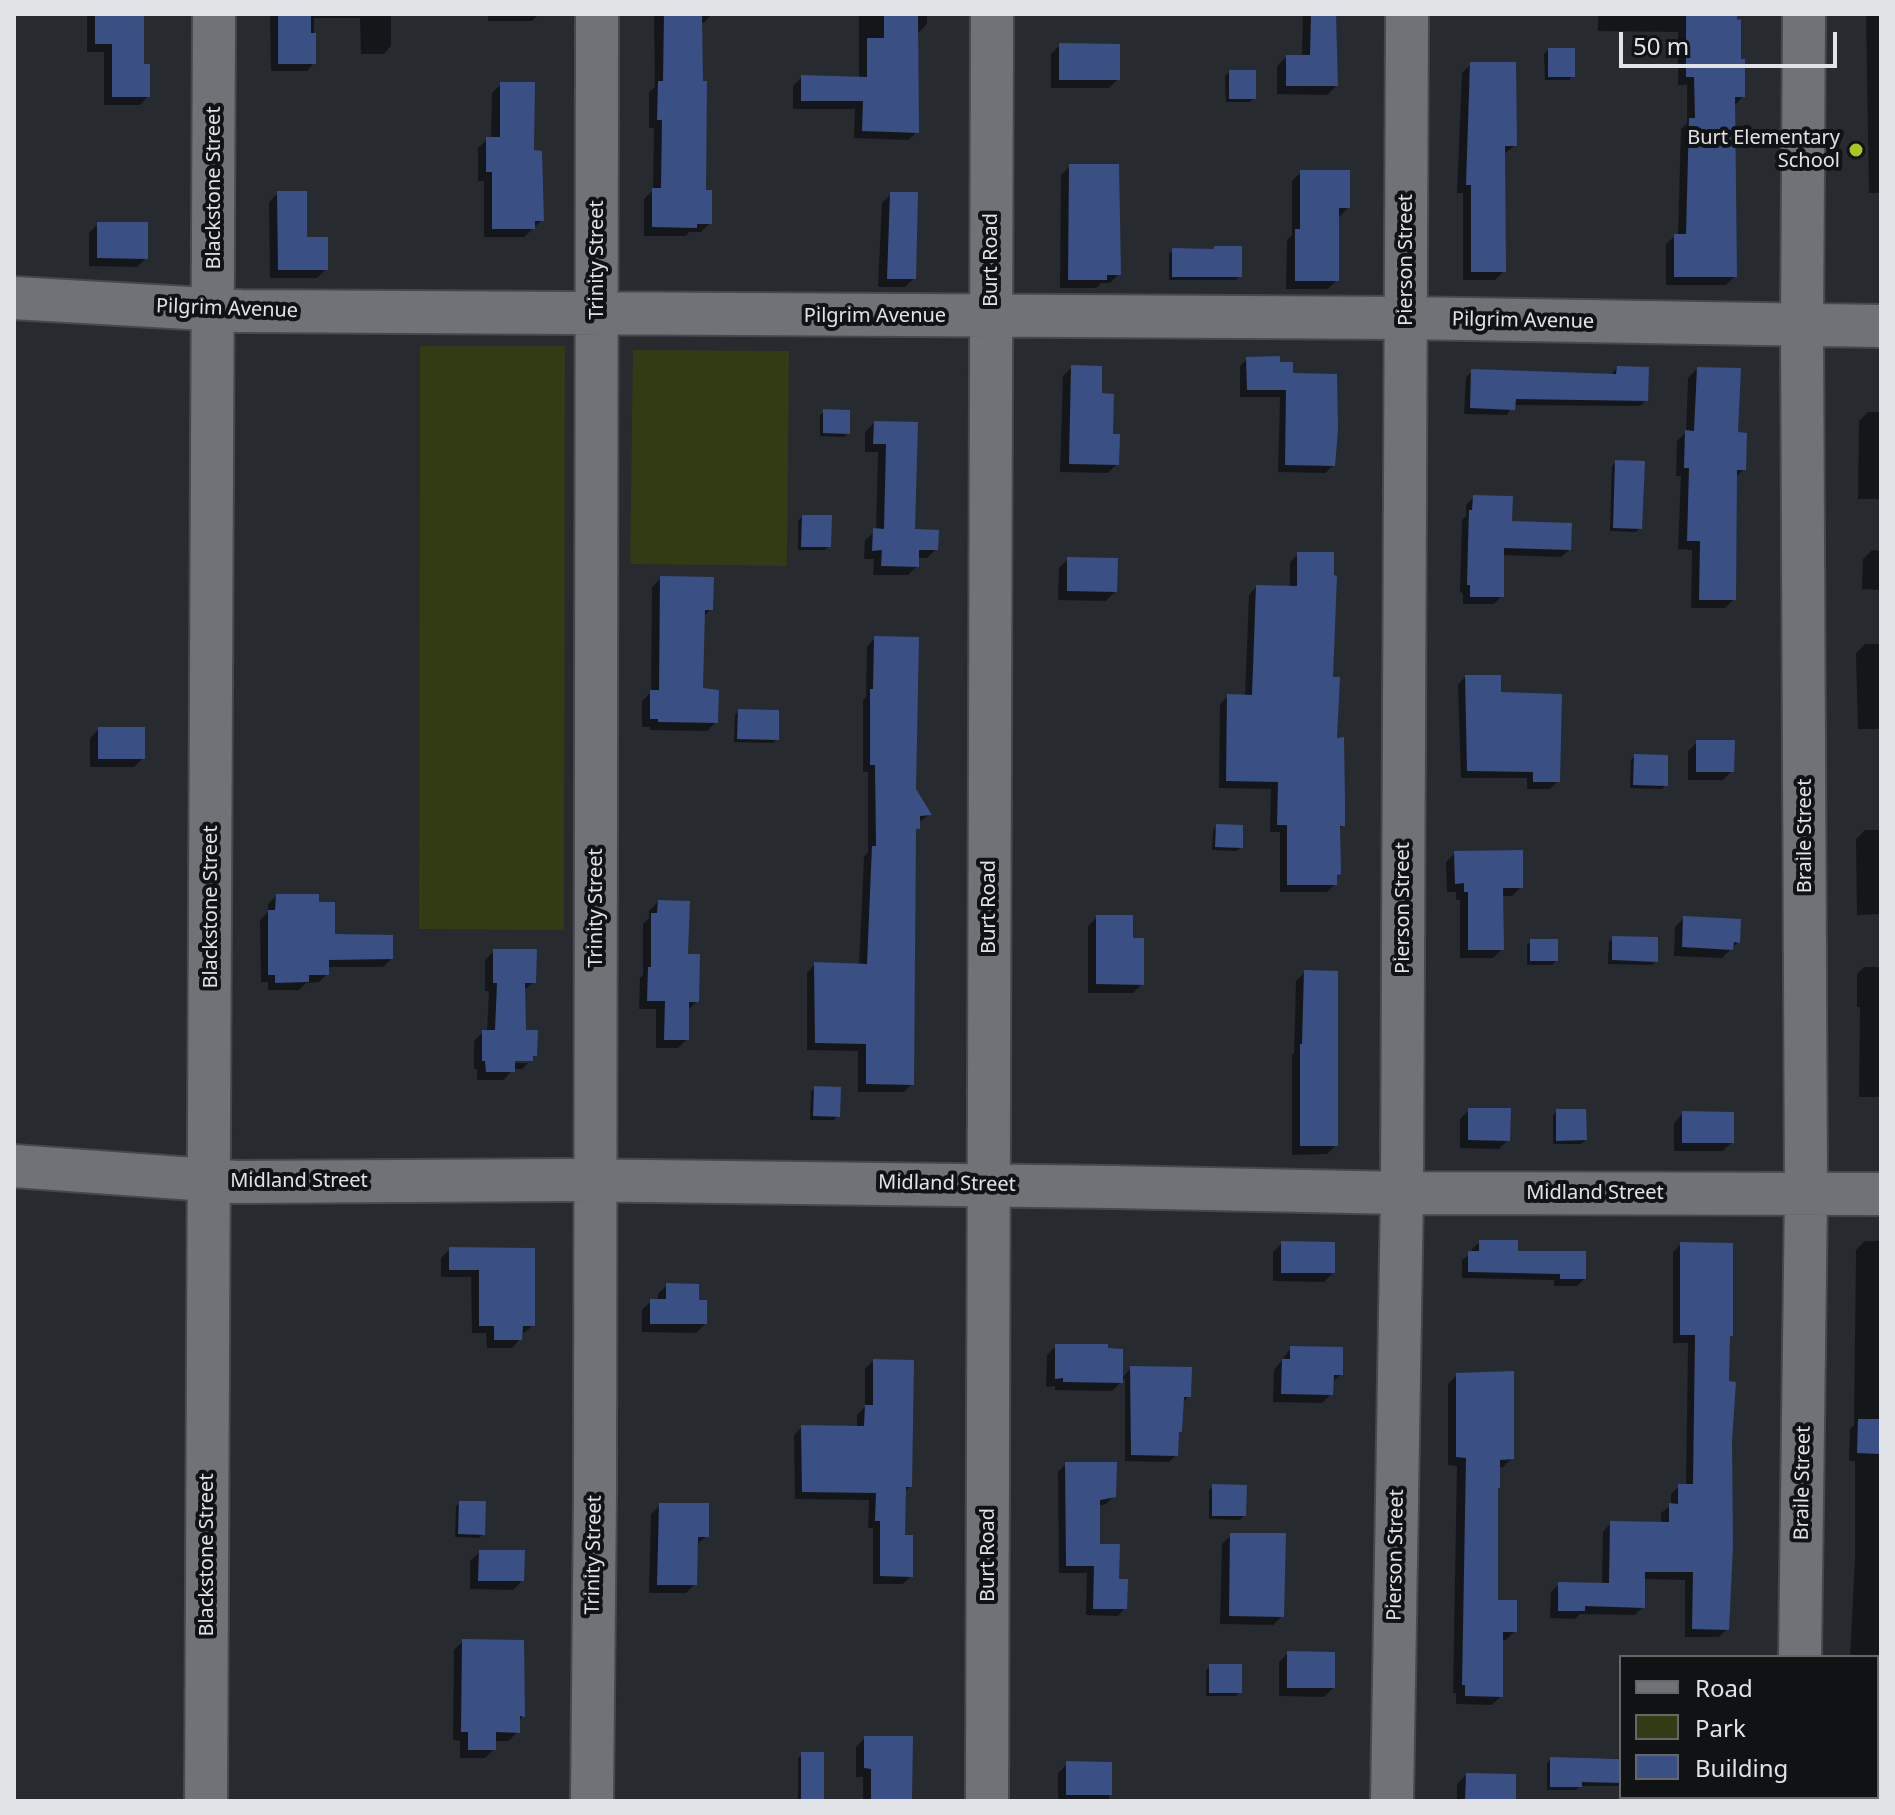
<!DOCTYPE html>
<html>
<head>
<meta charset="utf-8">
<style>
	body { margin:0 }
	#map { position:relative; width:1895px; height:1815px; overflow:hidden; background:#272a2f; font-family:"Noto Sans",sans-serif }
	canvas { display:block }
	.frame { position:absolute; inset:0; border:16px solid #e2e3e7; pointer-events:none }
	.legend { position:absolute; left:1619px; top:1655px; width:260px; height:144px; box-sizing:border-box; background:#111214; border:2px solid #656668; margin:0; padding:10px 14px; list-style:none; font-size:24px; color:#e2e3e7 }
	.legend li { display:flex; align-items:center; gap:16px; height:40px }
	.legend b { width:40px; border:2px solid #656668 }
	.scale { position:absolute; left:1619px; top:32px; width:218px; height:36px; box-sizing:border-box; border:4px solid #e2e3e7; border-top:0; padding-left:10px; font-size:24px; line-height:28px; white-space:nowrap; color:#e2e3e7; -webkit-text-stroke:6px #111214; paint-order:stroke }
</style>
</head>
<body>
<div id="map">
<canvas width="1895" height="1815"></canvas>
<div class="frame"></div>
<ul class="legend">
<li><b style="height:10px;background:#707278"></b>Road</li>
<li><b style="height:22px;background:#323b14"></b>Park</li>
<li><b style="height:22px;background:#3a4f84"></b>Building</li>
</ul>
<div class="scale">50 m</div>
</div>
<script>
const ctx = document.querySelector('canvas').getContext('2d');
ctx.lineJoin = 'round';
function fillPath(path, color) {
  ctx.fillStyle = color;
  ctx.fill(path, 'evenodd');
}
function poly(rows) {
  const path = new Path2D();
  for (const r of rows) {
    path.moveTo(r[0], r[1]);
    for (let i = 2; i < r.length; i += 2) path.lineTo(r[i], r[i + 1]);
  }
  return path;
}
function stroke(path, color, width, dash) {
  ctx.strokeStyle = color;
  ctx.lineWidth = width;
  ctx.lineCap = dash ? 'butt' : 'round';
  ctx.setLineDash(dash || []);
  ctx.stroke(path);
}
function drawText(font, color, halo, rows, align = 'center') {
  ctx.font = font + ' "Noto Sans",sans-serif';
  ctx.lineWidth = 8;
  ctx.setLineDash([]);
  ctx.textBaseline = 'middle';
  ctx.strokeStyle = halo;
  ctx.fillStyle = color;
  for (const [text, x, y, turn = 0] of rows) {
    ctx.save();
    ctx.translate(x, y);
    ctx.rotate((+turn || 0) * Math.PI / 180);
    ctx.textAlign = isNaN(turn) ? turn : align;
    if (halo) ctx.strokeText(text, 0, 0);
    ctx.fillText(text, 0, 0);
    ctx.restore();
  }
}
fillPath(poly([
	[420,346,565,346,564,930,419,929],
	[633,350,789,351,787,566,630,564]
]), '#323b14');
fillPath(poly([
	[87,14,142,14,142,66,148,96,140,105,104,105,104,52,87,52],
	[270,14,391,14,391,46,384,54,361,54,360,18,314,18,314,63,307,71,271,71],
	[488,14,539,14,532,21,488,21],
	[654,14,712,14,704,23,700,23,704,192,710,223,701,232,689,232,686,236,644,236,644,199,653,190,654,128,649,128,649,92,655,87],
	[859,14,927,14,927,24,918,33,917,132,908,140,854,138,855,109,793,109,793,86,802,77,859,78],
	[1303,14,1336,14,1336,86,1327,95,1277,94,1277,66,1286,57,1302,57],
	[1598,14,1735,14,1743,96,1735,105,1735,276,1726,285,1666,285,1666,244,1675,236,1678,236,1681,129,1687,123,1687,85,1678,85,1678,32,1598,31],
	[1866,14,1881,14,1881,193,1869,193],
	[1060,45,1118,79,1109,88,1051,88,1051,54],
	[1548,50,1573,76,1569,80,1545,80,1544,54],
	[1471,64,1515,145,1504,154,1504,271,1495,280,1463,280,1463,193,1457,193,1462,73],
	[1229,72,1254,98,1250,102,1226,102,1225,76],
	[501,84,532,152,542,220,524,237,484,237,484,181,478,181,478,148,487,139,491,139,492,93],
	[1070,166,1119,274,1110,283,1101,283,1096,288,1060,288,1061,175],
	[1301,172,1348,208,1339,217,1337,280,1328,289,1286,289,1287,240,1292,235,1292,181],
	[278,193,326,269,317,278,270,278,269,202],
	[891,194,914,278,905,287,878,287,882,203],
	[98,224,146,258,137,267,89,266,89,233],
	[1173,250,1240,276,1236,280,1169,280,1169,254],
	[1247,359,1278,364,1291,375,1333,466,1325,473,1278,472,1280,397,1240,397,1240,366],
	[1072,367,1111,436,1117,464,1108,473,1060,472,1063,376],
	[1617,368,1646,400,1640,406,1513,405,1507,415,1464,414,1466,378,1472,371,1611,375],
	[1697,369,1736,434,1744,469,1735,478,1734,599,1725,608,1691,608,1692,550,1678,549,1681,476,1676,476,1677,441,1686,432,1688,378],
	[824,412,848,433,844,437,820,436,820,415],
	[1868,412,1881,412,1881,499,1858,499,1859,421],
	[874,423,916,424,913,531,936,549,927,558,917,558,917,566,908,575,873,575,874,559,864,559,865,540,876,531,878,452,865,452,865,432],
	[1616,462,1640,528,1636,532,1610,531,1612,466],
	[1474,497,1510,523,1569,550,1561,557,1502,555,1502,596,1494,604,1463,604,1463,593,1460,592,1462,520,1466,516,1466,505],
	[802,517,829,546,825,550,798,550,798,521],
	[1872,550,1881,551,1881,590,1862,589,1863,559],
	[1298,554,1331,679,1343,825,1338,830,1339,873,1335,878,1335,884,1327,892,1280,892,1280,832,1270,832,1271,789,1219,788,1220,704,1228,696,1245,696,1249,595,1256,587,1290,587,1290,562],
	[1068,559,1115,592,1106,601,1058,600,1059,568],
	[661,578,711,609,703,617,701,689,716,722,707,731,650,730,650,727,642,727,642,701,651,692,652,587],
	[875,638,914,789,929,815,918,823,914,832,912,1084,904,1092,858,1092,858,1051,807,1050,807,973,815,964,859,965,864,857,868,852,868,772,863,772,863,700,866,697,867,647],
	[1865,644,1881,644,1881,729,1858,729,1856,653],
	[1465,677,1499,694,1558,781,1550,789,1527,789,1527,778,1461,778,1458,685],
	[739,711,777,739,773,743,734,742,735,715],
	[99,729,143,758,134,767,90,767,90,738],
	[1697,742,1732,771,1723,780,1688,780,1688,751],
	[1635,756,1666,785,1662,789,1630,788,1631,760],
	[1217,826,1241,847,1237,851,1212,850,1213,830],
	[1865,830,1881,830,1881,914,1857,915,1856,839],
	[1455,853,1521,887,1512,896,1501,896,1502,949,1493,958,1460,958,1460,900,1456,900,1456,892,1447,892,1446,862],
	[276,896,317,904,333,936,391,959,383,967,327,967,327,974,319,982,306,983,299,990,268,990,268,982,261,982,260,920,268,912,268,904],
	[658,902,686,956,697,1001,687,1011,687,1039,678,1048,656,1048,656,1009,639,1009,640,978,643,975,643,924,649,918,649,911],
	[1097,917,1131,940,1142,984,1133,993,1088,993,1088,926],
	[1684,918,1738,942,1722,958,1674,956,1675,927],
	[1613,938,1656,961,1652,965,1608,964,1609,942],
	[1531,941,1556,961,1552,965,1527,965,1527,945],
	[494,951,534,982,523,991,524,1032,535,1055,529,1062,529,1059,505,1059,505,1063,528,1063,522,1069,513,1069,504,1080,477,1080,477,1069,474,1069,474,1041,483,1032,487,1032,489,991,485,991,485,960],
	[1864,967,1881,967,1881,1097,1859,1097,1860,1007,1857,1007,1857,974],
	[1305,972,1336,1145,1327,1154,1292,1155,1292,1055,1294,1053,1296,981],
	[815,1088,838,1116,834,1120,810,1120,811,1092],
	[1469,1110,1508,1140,1499,1149,1460,1148,1460,1119],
	[1557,1111,1585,1140,1581,1144,1553,1144,1553,1115],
	[1683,1113,1732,1142,1723,1151,1674,1151,1674,1123],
	[1865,1241,1881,1241,1881,1754,1877,1754,1877,1657,1850,1657,1855,1559,1855,1461,1849,1461,1850,1429,1854,1425,1856,1250],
	[1480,1242,1516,1253,1584,1279,1577,1286,1554,1286,1554,1280,1462,1278,1462,1260,1472,1253,1472,1249],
	[1282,1243,1333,1273,1324,1282,1273,1281,1273,1252],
	[1681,1244,1731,1335,1728,1338,1727,1629,1719,1637,1685,1637,1685,1580,1643,1579,1643,1607,1635,1615,1580,1614,1575,1619,1550,1618,1551,1592,1559,1584,1602,1585,1603,1532,1611,1523,1661,1524,1661,1513,1671,1505,1671,1494,1679,1486,1686,1486,1688,1343,1673,1343,1673,1252],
	[450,1249,533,1250,533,1325,524,1333,521,1333,520,1339,512,1348,487,1348,486,1333,472,1333,471,1277,441,1277,441,1258],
	[667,1285,705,1324,696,1333,642,1332,642,1310,651,1301,658,1301,658,1294],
	[1056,1346,1121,1379,1131,1368,1189,1396,1181,1404,1176,1455,1169,1462,1125,1461,1125,1378,1112,1391,1055,1390,1055,1386,1046,1387,1047,1355],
	[1291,1348,1341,1374,1331,1384,1331,1394,1322,1403,1273,1402,1274,1370],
	[873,1361,910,1486,904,1493,903,1537,911,1576,903,1584,873,1584,873,1528,868,1528,869,1500,795,1499,794,1435,802,1427,857,1428,857,1415,865,1407,865,1369],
	[1457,1375,1512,1458,1503,1467,1498,1468,1496,1602,1515,1631,1506,1640,1501,1640,1501,1696,1492,1705,1456,1704,1456,1693,1453,1693,1457,1466,1448,1465,1448,1384],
	[1066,1464,1114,1496,1106,1504,1098,1506,1098,1546,1117,1580,1125,1608,1118,1616,1086,1615,1087,1573,1059,1573,1058,1472],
	[1213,1486,1244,1516,1240,1520,1209,1519,1209,1490],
	[460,1503,483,1534,479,1538,455,1537,456,1506],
	[660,1505,707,1536,696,1545,695,1584,686,1593,649,1593,651,1514],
	[1231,1535,1282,1616,1273,1625,1220,1624,1222,1544],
	[480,1552,522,1581,513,1590,470,1589,470,1561],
	[463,1641,523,1716,518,1722,518,1732,508,1741,494,1741,494,1749,485,1758,460,1758,460,1741,453,1740,454,1650],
	[1288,1653,1333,1688,1324,1697,1279,1696,1279,1662],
	[1210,1666,1240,1692,1236,1696,1206,1696,1206,1670],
	[865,1738,911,1801,863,1801,863,1777,856,1777,856,1747],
	[802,1754,822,1801,798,1801,798,1758],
	[1621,1758,1621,1786,1580,1786,1576,1790,1547,1790,1547,1763,1551,1759],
	[1067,1764,1110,1764,1109,1801,1058,1801,1058,1773],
	[1466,1775,1514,1801,1457,1801,1457,1784]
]), '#0007');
fillPath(poly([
	[95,14,144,14,144,64,150,64,150,97,112,97,112,44,95,44],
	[278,14,311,14,311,33,316,33,316,64,278,64],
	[664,14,702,14,703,81,707,81,706,190,712,190,712,224,697,224,697,228,652,227,652,188,661,188,662,120,657,120,658,81,663,81],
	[884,14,918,14,919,133,862,131,863,101,801,101,801,75,867,77,867,38,884,38],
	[1311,14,1336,14,1338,86,1286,86,1286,55,1310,55],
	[1686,14,1737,14,1737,20,1741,19,1741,59,1745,59,1745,97,1735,97,1737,277,1674,277,1674,234,1686,234,1689,118,1695,118,1694,77,1686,77],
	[1059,43,1120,44,1120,80,1059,80],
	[1548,48,1575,48,1575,77,1548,77],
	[1470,62,1516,62,1517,146,1505,146,1506,272,1471,272,1471,185,1466,185],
	[1229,70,1256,70,1256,99,1229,99],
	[500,82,535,82,534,150,542,151,544,221,535,221,535,229,492,229,492,172,486,172,486,137,500,137],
	[1069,164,1119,164,1121,275,1107,275,1107,280,1068,280],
	[1300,170,1350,170,1350,208,1339,208,1339,281,1295,281,1295,229,1300,229],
	[277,191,307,191,307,237,328,237,328,270,278,270],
	[890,192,918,192,916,279,887,279],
	[97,222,148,222,148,259,97,258],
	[1214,246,1242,246,1242,277,1172,277,1172,248,1214,249],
	[1280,356,1280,362,1293,362,1293,373,1337,374,1338,430,1335,466,1285,465,1286,390,1247,390,1246,357],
	[1071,365,1102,366,1102,393,1114,394,1113,434,1120,434,1119,465,1069,464],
	[1617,366,1649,367,1648,401,1516,399,1515,410,1470,408,1471,369,1616,374],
	[1697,367,1741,368,1738,432,1747,433,1746,470,1737,470,1736,600,1699,600,1700,541,1687,541,1689,468,1684,468,1685,430,1694,431],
	[823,409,850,410,850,434,823,433],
	[874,421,918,422,915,529,939,530,938,550,919,550,919,567,881,566,882,550,872,551,873,528,884,529,886,444,873,444],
	[1615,460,1645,461,1642,529,1613,528],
	[1473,495,1513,496,1512,521,1572,523,1571,550,1504,548,1504,597,1470,597,1470,585,1467,585,1468,543,1469,510,1472,510],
	[802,515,832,515,831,547,801,547],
	[1297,552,1334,552,1334,575,1337,576,1333,677,1340,677,1337,738,1344,737,1345,801,1345,826,1340,826,1341,874,1337,875,1337,885,1287,885,1287,825,1277,825,1278,782,1226,781,1227,694,1252,695,1256,585,1297,586],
	[1067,557,1118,558,1117,592,1067,591],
	[660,576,714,577,713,610,705,610,703,688,719,690,718,723,658,722,658,719,650,719,650,690,659,690],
	[874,636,919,637,916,789,932,815,920,816,920,829,916,829,914,1085,866,1084,866,1044,815,1043,814,962,867,964,872,846,876,846,875,765,870,765,870,689,873,689],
	[1465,675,1501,675,1501,692,1562,694,1560,782,1533,782,1533,772,1467,771],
	[738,709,779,710,779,740,737,739],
	[98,727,145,727,145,759,98,759],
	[1696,740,1735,740,1734,772,1696,772],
	[1634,754,1668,755,1668,786,1633,785],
	[1216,824,1243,825,1243,848,1215,847],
	[1523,850,1523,888,1503,888,1504,950,1468,950,1468,892,1464,892,1464,883,1455,884,1454,851],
	[276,894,319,894,319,902,335,902,335,934,393,935,393,959,329,960,329,975,309,975,309,982,275,983,275,975,268,975,268,910,275,910],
	[658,900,690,901,688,954,700,954,699,1002,689,1002,689,1040,664,1040,665,1001,647,1001,648,967,651,967,651,913,657,913],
	[1096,915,1133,915,1133,938,1144,938,1144,985,1096,984],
	[1683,916,1741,919,1740,943,1734,942,1733,950,1682,947],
	[1612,936,1658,937,1658,962,1612,960],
	[1530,939,1558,939,1558,961,1530,961],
	[493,949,537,949,536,983,525,983,526,1030,538,1030,537,1056,533,1056,533,1061,515,1061,515,1072,486,1072,485,1061,482,1061,482,1030,495,1030,497,983,493,983],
	[1304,970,1338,971,1338,1146,1300,1146,1300,1044,1302,1044],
	[814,1086,841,1087,840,1117,813,1116],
	[1468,1108,1511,1108,1510,1141,1468,1140],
	[1556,1109,1586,1109,1587,1140,1556,1141],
	[1682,1111,1734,1112,1734,1143,1682,1143],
	[1479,1240,1518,1240,1518,1251,1586,1251,1586,1279,1560,1279,1560,1274,1468,1272,1468,1251,1479,1251],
	[1281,1241,1335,1242,1335,1273,1281,1273],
	[1680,1242,1733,1243,1733,1336,1730,1336,1729,1381,1736,1382,1732,1441,1733,1546,1729,1630,1692,1629,1693,1572,1645,1572,1645,1608,1585,1606,1585,1611,1558,1611,1558,1582,1609,1583,1610,1521,1669,1522,1669,1503,1678,1504,1678,1484,1693,1484,1695,1335,1680,1335],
	[449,1247,535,1248,535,1326,523,1326,522,1340,494,1340,494,1326,479,1326,479,1270,449,1270],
	[666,1283,699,1284,699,1300,707,1300,707,1324,650,1324,650,1299,666,1299],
	[1055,1344,1108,1344,1108,1348,1123,1349,1123,1383,1063,1382,1063,1378,1055,1379],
	[1290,1346,1343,1347,1343,1375,1334,1375,1333,1395,1281,1394,1282,1359,1290,1359],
	[873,1359,914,1360,912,1487,906,1487,905,1535,913,1535,913,1577,880,1576,880,1521,875,1521,876,1493,802,1492,801,1425,864,1426,865,1405,873,1405],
	[1130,1366,1192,1367,1191,1397,1184,1397,1182,1432,1179,1432,1178,1456,1131,1455],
	[1514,1371,1514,1459,1500,1460,1500,1488,1498,1488,1498,1600,1517,1600,1517,1632,1503,1632,1503,1697,1465,1696,1465,1685,1462,1685,1466,1458,1456,1457,1456,1373],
	[1858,1419,1881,1419,1881,1454,1857,1453],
	[1065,1462,1117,1462,1116,1497,1100,1500,1100,1544,1120,1544,1119,1579,1128,1579,1127,1609,1093,1609,1094,1566,1066,1566],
	[1212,1484,1247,1485,1246,1516,1212,1516],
	[459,1501,486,1501,485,1535,458,1534],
	[659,1503,709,1503,709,1537,698,1537,697,1585,657,1585],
	[1230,1533,1286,1533,1284,1617,1229,1616],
	[479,1550,525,1550,524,1581,478,1581],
	[462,1639,524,1640,525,1717,520,1716,520,1733,496,1732,496,1750,468,1750,468,1732,461,1732],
	[1287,1651,1335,1652,1335,1688,1287,1688],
	[1209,1664,1242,1664,1242,1693,1209,1693],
	[864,1736,913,1736,912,1801,871,1801,871,1769,864,1768],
	[801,1752,824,1752,824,1801,801,1801],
	[1550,1757,1621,1759,1621,1783,1582,1782,1582,1787,1550,1787],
	[1066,1761,1112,1762,1112,1795,1066,1795],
	[1466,1773,1516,1774,1516,1801,1465,1801]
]), '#3a4f84');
const minor = poly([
	[14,298,240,311,1406,318,1881,326],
	[14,1166,236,1182,568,1180,1113,1187,1402,1193,1881,1194],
	[1800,1657,1806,1193,1802,326,1804,14],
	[206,1801,214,14],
	[592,1801,595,1495,597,14],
	[987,1801,992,14],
	[1392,1801,1402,1193,1407,14],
	[1798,1801,1798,1797]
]);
stroke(minor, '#47484d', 46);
stroke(minor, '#707278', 42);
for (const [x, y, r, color] of [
	[1856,150,8,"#a7c71e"]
]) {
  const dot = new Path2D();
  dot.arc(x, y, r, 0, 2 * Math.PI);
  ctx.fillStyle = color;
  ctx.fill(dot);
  stroke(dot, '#111214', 3);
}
drawText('20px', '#e2e3e7', '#111214', [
	["Burt Elementary",1840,138],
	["School",1840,161]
], 'right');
drawText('20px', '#e2e3e7', '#111214', [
	["Blackstone Street",214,188,-90],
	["Trinity Street",597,260,-90],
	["Burt Road",991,260,-90],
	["Pierson Street",1406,260,-90],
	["Pilgrim Avenue",227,309,2],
	["Pilgrim Avenue",875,316],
	["Pilgrim Avenue",1523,321,1],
	["Braile Street",1805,836,-90],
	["Blackstone Street",211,907,-90],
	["Burt Road",989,907,-90],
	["Trinity Street",596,908,-90],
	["Pierson Street",1403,908,-90],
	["Midland Street",299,1181],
	["Midland Street",947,1184,1],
	["Midland Street",1595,1193],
	["Braile Street",1803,1483,-89],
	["Blackstone Street",207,1555,-90],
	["Trinity Street",594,1555,-89],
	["Burt Road",988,1555,-90],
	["Pierson Street",1396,1555,-89]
]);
</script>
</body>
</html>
